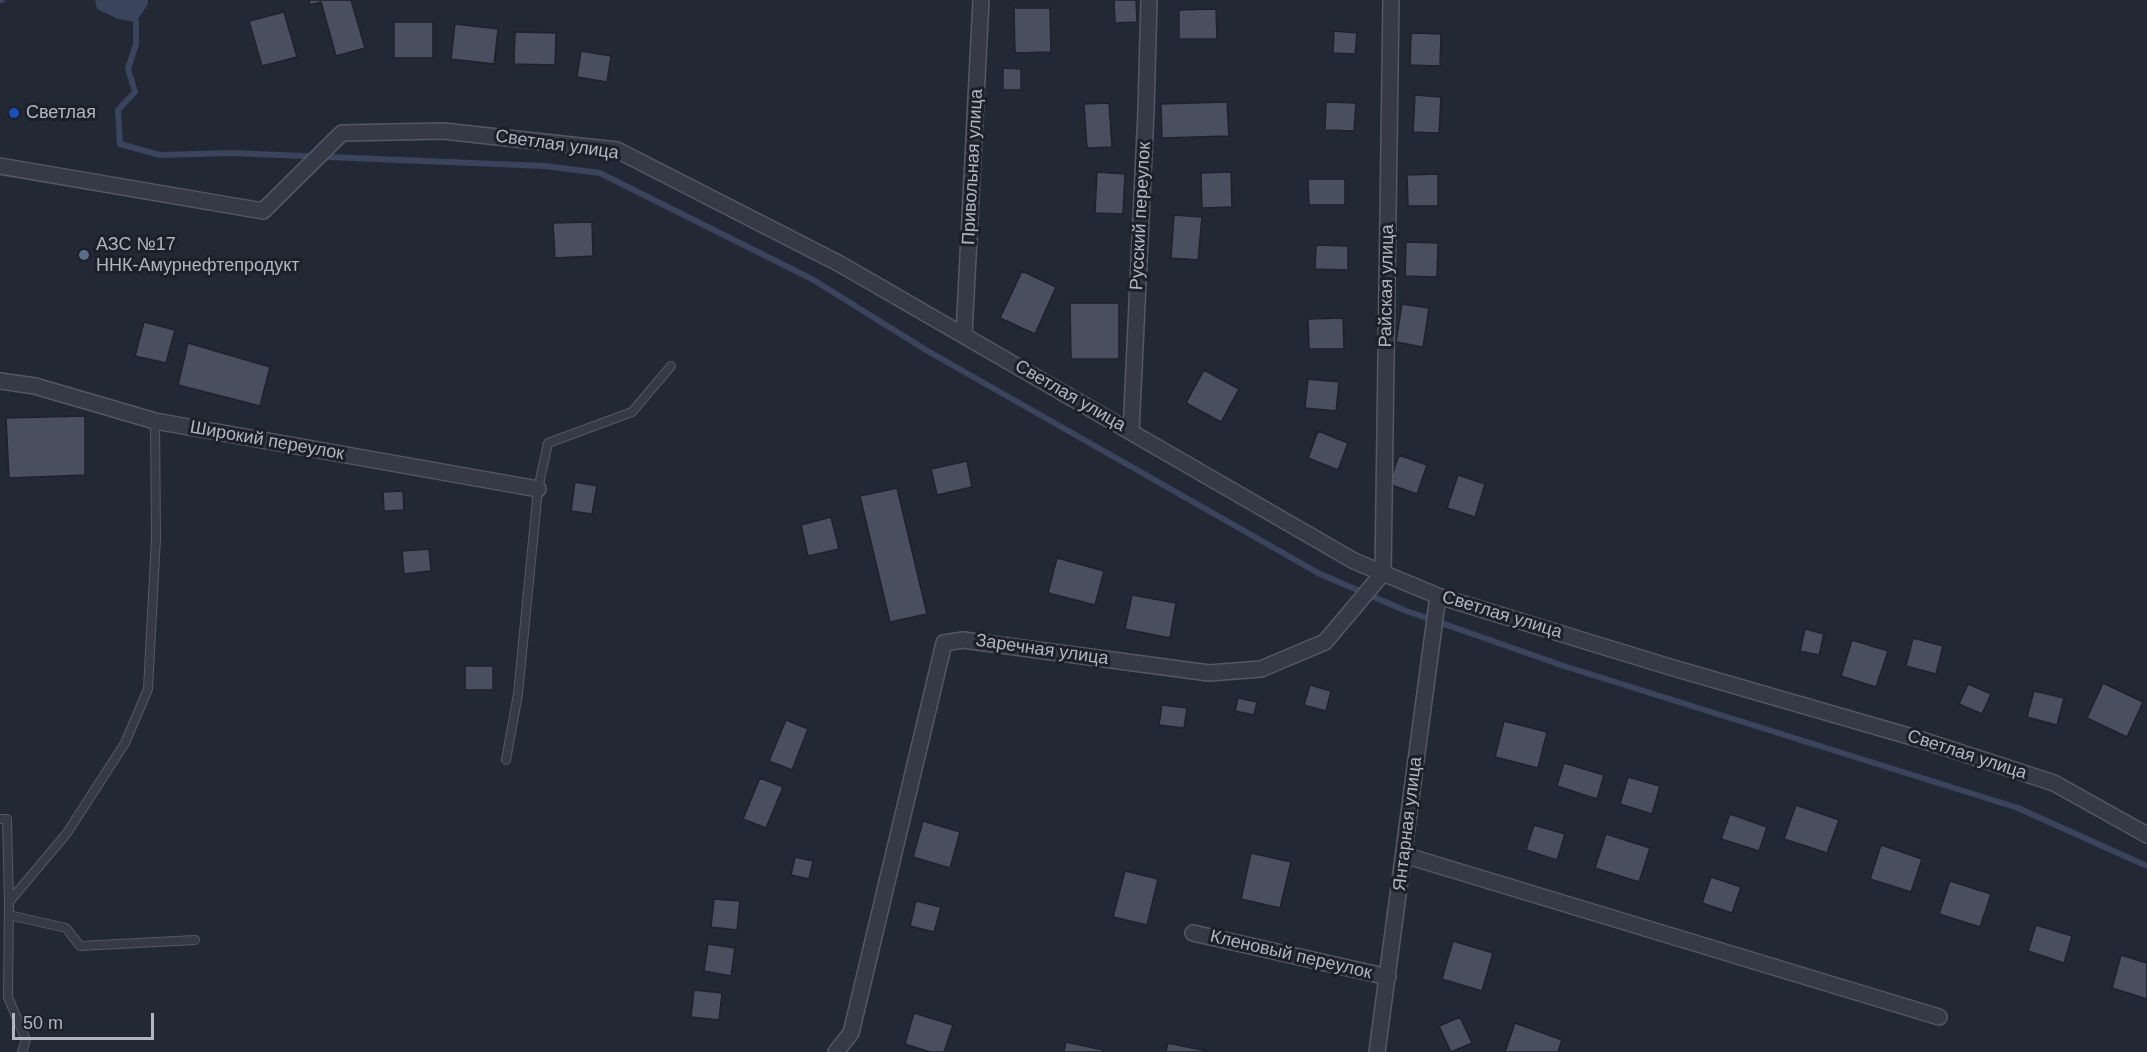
<!DOCTYPE html>
<html>
<head>
<meta charset="utf-8">
<style>
	body { margin:0 }
	#map { position:relative; width:2147px; height:1052px; overflow:hidden; background:#232835; font-family:Arial,sans-serif }
	canvas { display:block }
	.scale { position:absolute; left:12px; top:1013px; width:142px; height:27px; box-sizing:border-box; border:3px solid #b1b5c2; border-top:0; padding-left:8px; font-size:18px; line-height:21px; white-space:nowrap; color:#b1b5c2; -webkit-text-stroke:4px #1c202b; paint-order:stroke }
</style>
</head>
<body>
<div id="map">
<canvas width="2147" height="1052"></canvas>
<div class="scale">50 m</div>
</div>
<script>
const ctx = document.querySelector('canvas').getContext('2d');
ctx.lineJoin = 'round';
function fillPath(path, color) {
  ctx.fillStyle = color;
  ctx.fill(path, 'evenodd');
}
function poly(rows) {
  const path = new Path2D();
  for (const r of rows) {
    path.moveTo(r[0], r[1]);
    for (let i = 2; i < r.length; i += 2) path.lineTo(r[i], r[i + 1]);
  }
  return path;
}
function stroke(path, color, width, dash) {
  ctx.strokeStyle = color;
  ctx.lineWidth = width;
  ctx.lineCap = dash ? 'butt' : 'round';
  ctx.setLineDash(dash || []);
  ctx.stroke(path);
}
function drawText(font, color, halo, rows, align = 'center') {
  ctx.font = font + ' Arial,sans-serif';
  ctx.lineWidth = 6;
  ctx.setLineDash([]);
  ctx.textBaseline = 'middle';
  ctx.strokeStyle = halo;
  ctx.fillStyle = color;
  for (const [text, x, y, turn = 0] of rows) {
    ctx.save();
    ctx.translate(x, y);
    ctx.rotate((+turn || 0) * Math.PI / 180);
    ctx.textAlign = isNaN(turn) ? turn : align;
    if (halo) ctx.strokeText(text, 0, 0);
    ctx.fillText(text, 0, 0);
    ctx.restore();
  }
}
fillPath(poly([
	[95,0,148,0,148,4,136,22,118,19,97,9]
]), '#3a445c');
stroke(poly([
	[0,0,2,0],
	[136,22,136,44,128,69,135,92,118,110,120,144,160,155,232,153,545,166,600,173,812,279,926,350,1320,574,1404,610,1564,666,2018,808,2147,866]
]), '#3a445c', 6);
const building = poly([
	[309,0,351,0,365,48,336,56,321,2,310,5,309,0],
	[1114,0,1136,0,1137,22,1115,23,1114,0],
	[1014,8,1050,8,1051,52,1015,53,1014,8],
	[1216,9,1217,39,1179,39,1179,10,1216,9],
	[284,12,297,57,262,66,249,21,284,12],
	[394,22,433,22,433,58,394,58,394,22],
	[455,24,498,29,494,64,451,59,455,24],
	[1334,31,1357,33,1355,54,1333,53,1334,31],
	[515,32,556,33,555,65,514,64,515,32],
	[1411,33,1441,34,1440,66,1410,65,1411,33],
	[581,51,611,56,607,82,577,77,581,51],
	[1003,68,1021,69,1021,90,1003,90,1003,68],
	[1415,95,1441,97,1439,133,1413,132,1415,95],
	[1227,102,1229,136,1162,138,1161,104,1227,102],
	[1326,102,1356,103,1354,131,1325,130,1326,102],
	[1109,103,1112,147,1087,148,1084,104,1109,103],
	[1097,172,1125,174,1123,214,1095,213,1097,172],
	[1231,172,1232,207,1202,208,1201,173,1231,172],
	[1438,174,1438,206,1408,206,1407,175,1438,174],
	[1308,179,1345,179,1345,205,1309,205,1308,179],
	[1174,215,1202,217,1198,260,1171,258,1174,215],
	[592,222,593,256,555,258,553,223,592,222],
	[1406,242,1438,243,1437,277,1405,276,1406,242],
	[1316,245,1348,246,1348,270,1315,269,1316,245],
	[1022,271,1056,287,1035,334,1000,318,1022,271],
	[1070,303,1119,303,1119,359,1071,359,1070,303],
	[1402,304,1429,308,1423,347,1396,342,1402,304],
	[1343,318,1344,349,1309,349,1308,319,1343,318],
	[144,322,175,330,166,363,135,356,144,322],
	[188,343,270,367,260,406,178,385,188,343],
	[1204,370,1239,389,1221,422,1186,403,1204,370],
	[1308,379,1339,382,1336,411,1305,408,1308,379],
	[85,416,85,475,9,478,6,418,85,416],
	[1318,431,1348,443,1338,470,1308,458,1318,431],
	[1399,455,1427,465,1417,494,1389,484,1399,455],
	[967,461,972,487,937,495,931,469,967,461],
	[1458,475,1485,484,1475,517,1447,508,1458,475],
	[575,482,597,486,592,514,571,511,575,482],
	[897,488,927,614,890,622,860,496,897,488],
	[403,491,404,510,384,511,383,492,403,491],
	[831,517,839,549,808,556,801,525,831,517],
	[429,549,431,571,404,574,402,551,429,549],
	[1057,558,1104,571,1095,605,1048,593,1057,558],
	[1132,595,1176,603,1170,638,1125,629,1132,595],
	[1805,629,1824,634,1819,655,1800,651,1805,629],
	[1913,638,1943,646,1936,674,1906,666,1913,638],
	[1852,640,1888,651,1876,687,1841,676,1852,640],
	[465,666,493,666,493,690,465,690,465,666],
	[2103,683,2143,702,2127,737,2087,718,2103,683],
	[1968,684,1991,694,1982,714,1959,704,1968,684],
	[1310,685,1331,691,1326,711,1304,705,1310,685],
	[2034,691,2064,698,2057,725,2027,717,2034,691],
	[1238,698,1257,702,1254,715,1235,711,1238,698],
	[1162,705,1187,708,1184,728,1159,725,1162,705],
	[786,720,808,729,792,770,769,761,786,720],
	[1504,721,1547,732,1538,768,1495,757,1504,721],
	[1564,763,1604,775,1597,799,1557,786,1564,763],
	[1628,777,1660,786,1652,814,1620,804,1628,777],
	[760,778,783,787,766,828,743,819,760,778],
	[1796,805,1839,820,1827,853,1784,839,1796,805],
	[1730,814,1767,827,1759,851,1721,839,1730,814],
	[923,821,960,832,950,868,913,857,923,821],
	[1534,825,1565,834,1557,860,1526,850,1534,825],
	[1606,834,1650,848,1639,882,1595,868,1606,834],
	[1881,845,1922,859,1911,892,1870,879,1881,845],
	[1251,853,1291,862,1280,908,1241,899,1251,853],
	[795,857,813,861,809,879,791,875,795,857],
	[1125,871,1158,879,1147,925,1113,917,1125,871],
	[1711,877,1741,887,1732,913,1702,903,1711,877],
	[1950,881,1991,894,1980,927,1939,914,1950,881],
	[714,899,740,901,737,930,711,927,714,899],
	[916,901,941,907,934,932,910,926,916,901],
	[2036,925,2072,936,2064,963,2028,951,2036,925],
	[1453,941,1493,953,1482,991,1442,979,1453,941],
	[708,944,735,948,731,976,704,971,708,944],
	[2121,955,2147,963,2147,999,2112,988,2121,955],
	[694,990,722,993,719,1020,691,1017,694,990],
	[914,1013,953,1025,944,1052,930,1052,905,1044,914,1013],
	[1460,1017,1472,1043,1451,1052,1439,1026,1460,1017],
	[1515,1023,1562,1040,1558,1052,1505,1052,1515,1023],
	[1066,1042,1103,1050,1103,1052,1064,1052,1066,1042],
	[1168,1043,1211,1052,1166,1052,1168,1043]
]);
fillPath(building, '#4a4f5f');
stroke(building, '#1e222d', 1.5);
const lane = poly([
	[506,760,518,694,538,489,548,443,632,412,671,366],
	[0,819,7,819,9,902],
	[9,915,66,928,80,946,195,940],
	[22,1052,26,1040,8,997,9,902,67,833,125,743,148,689,156,538,155,421]
]);
const street = poly([
	[0,166,263,211,342,133,443,131,617,150,840,264,1354,561,1438,596,1670,667,1919,739,2054,783,2147,835],
	[964,335,981,0],
	[0,381,35,386,155,421,538,489],
	[1131,432,1146,111,1149,0],
	[1404,855,1939,1017],
	[1193,933,1388,977],
	[836,1052,851,1033,944,643,963,640,1209,673,1261,669,1325,642,1383,573,1391,0],
	[1377,1052,1438,596]
]);
stroke(lane, '#545864', 10);
stroke(street, '#545864', 18);
stroke(lane, '#363a46', 8);
stroke(street, '#363a46', 15);
for (const [x, y, r, color] of [
	[14,113,6,"#1a4fb4"],
	[84,255,6,"#5c6f8a"]
]) {
  const dot = new Path2D();
  dot.arc(x, y, r, 0, 2 * Math.PI);
  ctx.fillStyle = color;
  ctx.fill(dot);
  stroke(dot, '#1c202b', 2);
}
drawText('18px', '#b1b5c2', '#1c202b', [
	["Светлая",26,113],
	["АЗС №17",96,245],
	["ННК-Амурнефтепродукт",96,266]
], 'left');
drawText('18px', '#b1b5c2', '#1c202b', [
	["Светлая улица",557,145,8],
	["Привольная улица",973,167,-87],
	["Русский переулок",1141,216,-87],
	["Райская улица",1387,286,-89],
	["Светлая улица",1070,396,30],
	["Широкий переулок",267,441,10],
	["Светлая улица",1502,615,17],
	["Заречная улица",1042,650,8],
	["Светлая улица",1967,755,18],
	["Янтарная улица",1408,824,-83],
	["Кленовый переулок",1291,955,13]
]);
</script>
</body>
</html>
